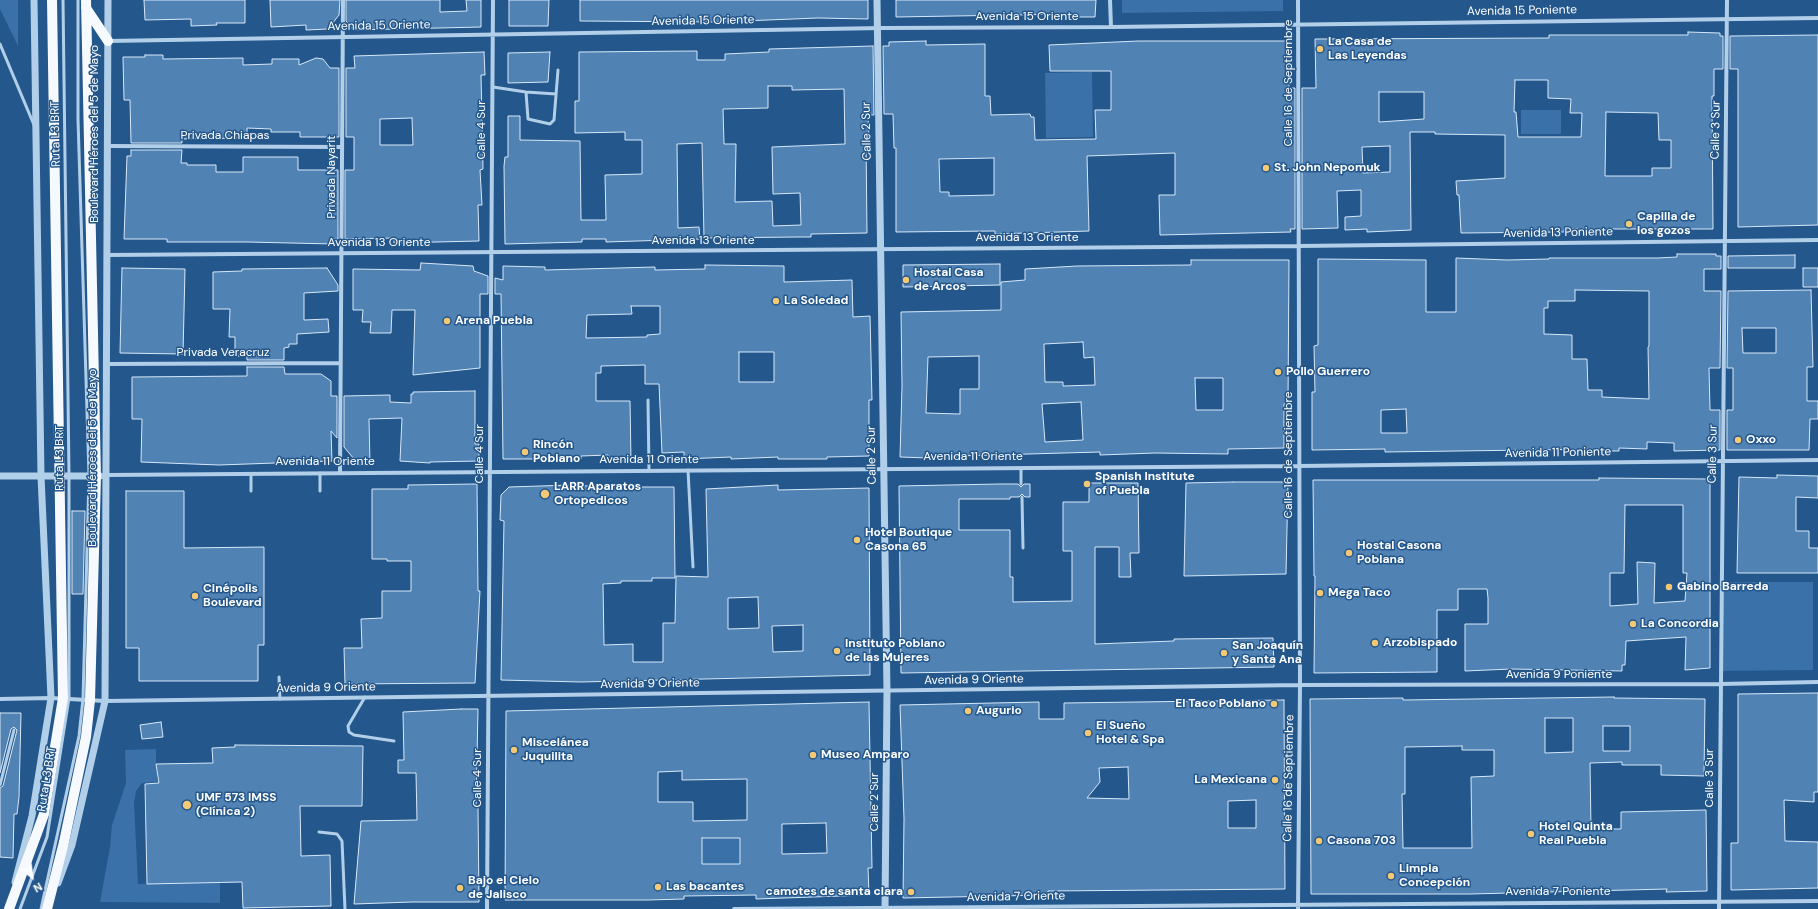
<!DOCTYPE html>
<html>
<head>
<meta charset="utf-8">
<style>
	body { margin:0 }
	#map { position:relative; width:1818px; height:909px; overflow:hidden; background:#24578b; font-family:"DM Sans",sans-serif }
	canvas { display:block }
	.north { position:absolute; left:12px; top:857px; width:40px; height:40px; -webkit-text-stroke:3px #24578b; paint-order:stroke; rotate:151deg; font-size:11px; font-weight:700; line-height:16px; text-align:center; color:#fff }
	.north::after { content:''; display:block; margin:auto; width:14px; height:18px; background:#fff; clip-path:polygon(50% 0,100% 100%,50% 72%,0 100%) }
</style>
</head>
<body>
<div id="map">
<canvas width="1818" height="909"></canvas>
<div class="north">N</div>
</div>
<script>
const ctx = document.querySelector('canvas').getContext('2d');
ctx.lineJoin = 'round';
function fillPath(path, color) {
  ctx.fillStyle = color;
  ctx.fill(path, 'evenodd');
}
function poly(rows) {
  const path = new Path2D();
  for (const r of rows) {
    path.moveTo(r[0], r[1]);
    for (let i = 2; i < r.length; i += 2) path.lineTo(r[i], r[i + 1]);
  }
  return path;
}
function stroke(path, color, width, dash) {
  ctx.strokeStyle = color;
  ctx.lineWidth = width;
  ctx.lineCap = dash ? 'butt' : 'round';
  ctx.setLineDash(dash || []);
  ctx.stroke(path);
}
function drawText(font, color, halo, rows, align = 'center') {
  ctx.font = font + ' "DM Sans",sans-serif';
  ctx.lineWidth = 3;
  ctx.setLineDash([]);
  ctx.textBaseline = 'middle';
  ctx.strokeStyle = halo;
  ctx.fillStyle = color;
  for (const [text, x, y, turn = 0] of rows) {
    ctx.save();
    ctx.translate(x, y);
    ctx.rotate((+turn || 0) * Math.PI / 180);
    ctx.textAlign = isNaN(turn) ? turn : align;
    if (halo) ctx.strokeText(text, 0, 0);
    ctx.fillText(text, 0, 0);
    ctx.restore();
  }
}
fillPath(poly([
	[0,0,18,0,18,46,0,9],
	[1122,0,1283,0,1283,11,1122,13],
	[1092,72,1093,137,1046,138,1045,73],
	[1521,110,1561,110,1561,134,1521,134],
	[1722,582,1813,582,1813,670,1722,671],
	[156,749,156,764,158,782,142,783,136,791,134,803,138,884,220,882,220,903,100,902,110,847,112,825,126,783,125,750],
	[702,838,740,838,740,864,702,864]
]), '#3971a8');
const building = poly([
	[144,0,245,0,245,23,216,23,217,25,191,26,191,19,145,20,144,0],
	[270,0,340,0,339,15,328,29,306,30,306,25,271,27,270,0],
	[346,0,440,0,440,12,467,11,466,0,481,0,481,27,353,30,346,21,346,0],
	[509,0,549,0,548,26,509,26,509,0],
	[580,0,868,0,868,19,818,18,717,22,580,21,580,0],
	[896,0,1096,0,1095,17,1071,17,1071,14,896,17,896,0],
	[1688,32,1720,33,1720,36,1723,36,1723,69,1714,69,1714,96,1712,96,1713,229,1564,229,1564,232,1461,233,1459,195,1457,195,1456,181,1505,178,1505,135,1435,134,1435,132,1410,132,1411,230,1367,232,1367,229,1345,230,1345,217,1361,216,1361,190,1337,191,1338,228,1302,229,1302,88,1316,88,1315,39,1549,38,1549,35,1688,35,1688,32],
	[1515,80,1548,80,1548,98,1571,99,1570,113,1582,113,1581,137,1518,137,1516,112,1514,112,1515,80],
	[1379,92,1424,92,1424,119,1379,122,1379,92],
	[1606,112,1658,113,1659,140,1671,140,1671,168,1652,168,1652,176,1605,176,1606,112],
	[1390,146,1390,172,1363,173,1362,147,1390,146],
	[1818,35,1818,225,1738,227,1738,69,1730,69,1730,36,1818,35],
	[926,41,926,45,985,44,985,96,990,96,991,115,1030,114,1031,117,1034,117,1035,140,1096,139,1095,110,1111,110,1111,71,1050,71,1049,45,1138,41,1289,41,1289,88,1295,88,1295,229,1290,229,1291,232,1160,235,1159,195,1175,195,1175,153,1087,156,1089,231,995,234,995,231,896,232,896,148,894,148,893,114,884,114,883,46,889,46,889,42,926,41],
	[994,158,994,195,949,196,949,192,940,192,939,159,994,158],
	[873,46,874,115,868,115,869,139,866,139,867,233,811,234,811,237,798,237,704,238,702,143,677,144,678,228,699,227,700,239,606,242,606,239,582,239,582,242,505,244,504,166,505,157,508,157,508,116,520,116,520,140,580,141,581,220,606,220,605,175,642,174,642,140,625,140,625,132,575,133,575,101,579,101,579,52,697,51,697,60,725,60,725,54,769,52,769,49,873,46],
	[768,86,792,86,792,90,844,89,845,144,772,147,773,194,800,193,801,225,773,226,772,201,735,202,736,144,724,144,723,109,768,108,768,86],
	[484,52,485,75,481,75,483,169,480,170,482,205,478,205,479,241,394,243,394,238,345,239,345,170,354,170,354,137,346,137,346,68,355,68,354,56,484,52],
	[412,118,413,145,380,145,380,119,412,118],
	[550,52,548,82,508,83,508,53,550,52],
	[145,55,163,55,163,59,243,58,243,65,272,64,272,59,299,59,299,65,316,58,323,59,330,68,339,68,339,137,300,137,300,132,271,132,271,129,247,128,247,138,182,139,182,143,131,143,130,100,124,100,123,57,145,57,145,55],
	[131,150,182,150,181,163,187,163,187,165,216,165,216,172,243,172,243,157,298,157,298,170,338,170,338,239,334,239,334,244,247,242,167,242,167,239,124,239,127,156,131,156,131,150],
	[1677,254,1716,254,1716,256,1721,256,1721,269,1704,269,1704,291,1721,291,1720,368,1709,368,1710,410,1720,410,1720,450,1674,451,1674,443,1647,442,1647,449,1619,448,1619,451,1602,451,1602,449,1385,452,1385,449,1312,450,1312,392,1315,392,1314,346,1318,345,1318,259,1426,260,1426,312,1456,312,1456,258,1507,260,1549,259,1549,258,1657,258,1677,257,1677,254],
	[1575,290,1649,291,1649,346,1648,347,1649,399,1602,397,1602,390,1588,390,1587,359,1572,359,1572,335,1544,334,1544,308,1548,308,1548,301,1575,301,1575,290],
	[1406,409,1407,433,1381,433,1381,410,1406,409],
	[1795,255,1795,268,1728,268,1728,256,1795,255],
	[1191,260,1289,260,1288,404,1284,404,1284,448,1228,449,1228,454,1155,453,1100,455,1100,452,956,456,956,459,900,457,902,386,901,312,1001,310,1001,282,1025,280,1025,269,1077,266,1191,265,1191,260],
	[1083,342,1084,358,1094,357,1095,385,1063,386,1063,382,1045,382,1044,344,1083,342],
	[979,356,979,389,960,389,960,414,926,413,928,357,979,356],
	[1195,378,1223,378,1223,410,1196,410,1195,378],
	[1081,402,1083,440,1045,442,1042,404,1081,402],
	[421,263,473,266,474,271,488,276,488,294,480,294,480,368,413,375,415,310,392,310,391,333,370,333,371,322,362,322,363,310,353,310,353,269,420,270,421,263],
	[1000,264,1000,285,903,287,903,265,1000,264],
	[705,265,784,266,784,282,852,280,853,317,870,316,872,400,869,400,869,456,827,457,827,459,778,459,778,457,731,459,731,457,684,459,684,452,662,453,659,384,645,384,645,365,601,366,601,373,596,373,596,401,630,401,631,461,608,461,608,455,581,456,581,459,503,459,501,294,495,294,495,278,503,280,503,266,545,267,545,270,655,267,655,270,705,269,705,265],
	[631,306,660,306,660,334,647,335,647,337,586,338,587,315,632,314,631,306],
	[739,352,774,352,774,382,739,382,739,352],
	[122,268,185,269,183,354,120,353,122,268],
	[327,268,338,285,338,291,304,293,304,320,328,319,329,332,297,334,297,344,289,344,289,347,284,348,284,360,247,360,247,356,235,356,235,337,229,337,230,309,213,309,213,272,242,271,242,269,327,268],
	[1803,268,1818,268,1818,287,1803,287,1803,268],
	[1811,290,1813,367,1807,367,1807,401,1818,401,1818,419,1810,419,1809,450,1727,450,1727,410,1733,410,1733,368,1727,368,1728,291,1811,290],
	[1742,328,1776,328,1776,353,1743,353,1742,328],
	[247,367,284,367,285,374,321,374,331,381,331,396,337,396,337,438,331,431,332,461,219,465,141,462,142,419,132,419,132,377,247,376,247,367],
	[475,391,475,444,479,444,479,461,430,462,430,463,400,461,402,418,369,419,370,465,359,465,344,447,344,396,390,395,390,402,411,403,411,394,413,394,413,392,475,391],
	[1777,475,1818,476,1818,498,1796,497,1796,531,1809,531,1809,548,1818,548,1818,573,1737,573,1739,477,1777,478,1777,475],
	[1599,478,1710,479,1710,668,1685,670,1686,637,1626,641,1625,665,1622,665,1622,671,1511,669,1465,671,1465,624,1488,624,1488,598,1487,589,1458,589,1458,610,1437,610,1437,672,1314,673,1315,576,1314,576,1313,480,1599,480,1599,478],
	[1625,505,1683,505,1683,573,1687,573,1685,601,1654,603,1655,563,1637,562,1638,604,1610,606,1610,573,1624,573,1625,505],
	[1233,482,1288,482,1286,574,1184,576,1186,483,1233,482],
	[1089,483,1138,483,1139,553,1130,553,1131,577,1119,577,1119,547,1095,547,1095,644,1174,641,1174,639,1273,638,1274,667,901,673,899,486,999,484,1018,484,1021,487,1024,484,1030,484,1030,497,1025,497,1022,494,1019,497,1010,497,1010,499,959,499,959,530,1010,530,1010,577,1013,577,1013,602,1072,601,1072,551,1063,551,1063,502,1089,502,1089,483],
	[477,484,478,591,480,591,475,683,345,684,344,648,362,648,361,619,382,618,382,591,411,591,411,561,387,561,387,559,372,559,372,489,408,489,408,485,477,484],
	[571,485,606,487,674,487,675,578,652,578,652,581,621,581,621,583,603,584,604,645,633,644,633,662,663,662,663,623,675,623,676,576,708,577,706,489,778,485,778,490,869,488,870,675,581,682,501,680,504,521,500,520,501,495,509,487,571,485],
	[758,597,759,628,728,629,728,598,758,597],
	[803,625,803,651,773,652,772,626,803,625],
	[126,491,184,491,184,548,264,547,264,645,258,645,258,681,139,681,139,648,126,648,126,491],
	[72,511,85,511,83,594,72,594,72,511],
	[1818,693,1818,792,1814,792,1814,802,1784,800,1785,841,1818,842,1818,888,1731,890,1731,843,1738,843,1738,694,1818,693],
	[1614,697,1614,698,1705,699,1704,776,1661,775,1661,765,1622,765,1622,762,1590,763,1591,829,1621,829,1621,812,1706,810,1707,891,1666,892,1667,889,1470,894,1311,894,1310,699,1403,698,1403,700,1614,697],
	[1545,718,1573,718,1573,752,1545,753,1545,718],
	[1603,726,1630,726,1630,751,1603,751,1603,726],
	[1462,746,1462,750,1494,750,1494,776,1471,777,1472,848,1403,848,1402,794,1405,794,1405,747,1462,746],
	[1284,700,1285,889,1048,891,1048,895,903,898,904,819,900,705,1039,702,1039,719,1064,719,1064,703,1284,700],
	[1128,767,1129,799,1087,798,1100,782,1099,768,1128,767],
	[1256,800,1256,828,1228,828,1228,801,1256,800],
	[869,702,872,868,868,868,869,895,756,899,756,895,684,896,684,899,648,900,505,900,506,711,869,702],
	[682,771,682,780,747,779,747,820,693,821,693,802,658,802,658,772,682,771],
	[826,823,827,853,782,854,782,824,826,823],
	[702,838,740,838,740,864,702,864,702,838],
	[461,709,478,709,476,807,478,807,479,902,412,902,354,904,361,821,417,820,416,773,398,773,398,760,404,760,403,712,461,709],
	[0,713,21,713,19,797,17,814,14,814,13,858,0,857,0,788,3,786,17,730,14,727,11,729,0,773,0,713],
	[161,722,163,737,142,739,140,725,161,722],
	[235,745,363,746,362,806,300,806,301,856,330,855,331,906,243,908,242,882,147,884,145,784,159,783,156,764,213,763,212,748,235,747,235,745]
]);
fillPath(building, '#5182b4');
stroke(building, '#d7e8f8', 1);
stroke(poly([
	[0,44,34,125],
	[493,87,526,92,556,94],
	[526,92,528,119,550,124,554,120,558,70],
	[648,400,649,471],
	[1021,468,1021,484],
	[688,470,693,567],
	[251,474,251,491],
	[320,491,320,473],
	[1022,497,1023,548],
	[279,677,280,699],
	[365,697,348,726,349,732,354,735,394,741],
	[0,785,14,730],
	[319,832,337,834,342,841,345,909],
	[20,909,47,837,69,698,69,476,63,0],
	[41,909,79,736,83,699,89,476,78,119,78,0]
]), '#b2cfea', 3);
stroke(poly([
	[1110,0,1111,27],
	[108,41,883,28,1111,27,1818,18],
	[108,146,342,147],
	[107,255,1299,246,1818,240],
	[107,364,340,363],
	[340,473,343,0],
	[106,475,1298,466,1818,460],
	[0,699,51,698,105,701,1300,685,1720,684,1818,682],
	[487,909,493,0],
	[734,909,1818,901],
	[1298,909,1300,685,1298,0],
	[1719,909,1727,0]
]), '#b2cfea', 4);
stroke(poly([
	[877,0,887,691,885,909],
	[0,476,100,476],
	[15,882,32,816,51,698,41,476,34,0],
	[58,883,72,845,105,701,108,0]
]), '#b2cfea', 7);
stroke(poly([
	[86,8,108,41],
	[9,909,44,814,63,698,52,0],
	[47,909,64,842,86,737,90,700,96,476,86,0]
]), '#f6fafe', 10);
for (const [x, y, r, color] of [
	[1320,49,4,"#f4c976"],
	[1266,168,4,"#f4c976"],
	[1629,224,4,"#f4c976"],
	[906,280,4,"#f4c976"],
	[776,301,4,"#f4c976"],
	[447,321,4,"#f4c976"],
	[1278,372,4,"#f4c976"],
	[1738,440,4,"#f4c976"],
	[525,452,4,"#f4c976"],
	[1087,484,4,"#f4c976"],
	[545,494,5,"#f4c976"],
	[857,540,4,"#f4c976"],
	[1349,553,4,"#f4c976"],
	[1669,587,4,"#f4c976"],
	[1320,593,4,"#f4c976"],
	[195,596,4,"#f4c976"],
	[1633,624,4,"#f4c976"],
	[1375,643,4,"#f4c976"],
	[837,651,4,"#f4c976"],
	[1224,653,4,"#f4c976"],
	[1274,704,4,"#f4c976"],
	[968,711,4,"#f4c976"],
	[1088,733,4,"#f4c976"],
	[514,750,4,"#f4c976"],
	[813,755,4,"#f4c976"],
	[1275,780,4,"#f4c976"],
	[187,805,5,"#f4c976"],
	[1531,834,4,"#f4c976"],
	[1319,841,4,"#f4c976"],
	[1391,876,4,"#f4c976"],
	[658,887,4,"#f4c976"],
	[460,888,4,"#f4c976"],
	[911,892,4,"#f4c976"]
]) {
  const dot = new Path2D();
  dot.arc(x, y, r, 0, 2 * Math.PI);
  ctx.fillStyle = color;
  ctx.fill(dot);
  stroke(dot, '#24578b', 1.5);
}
drawText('12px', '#fff', '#24578b', [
	["Avenida 15 Poniente",1522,11,-1],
	["Avenida 15 Oriente",1027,17],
	["Avenida 15 Oriente",703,21,-1],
	["Avenida 15 Oriente",379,26,-1],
	["Calle 16 de Septiembre",1289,83,-90],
	["Calle 4 Sur",482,130,-90],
	["Calle 3 Sur",1716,130,-89],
	["Calle 2 Sur",867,131,-91],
	["Ruta L3 BRT",56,134,-91],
	["Boulevard Héroes del 5 de Mayo",95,134,-90],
	["Privada Chiapas",225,136],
	["Privada Nayarit",332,177,-90],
	["Avenida 13 Poniente",1558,233,-1],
	["Avenida 13 Oriente",1027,238],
	["Avenida 13 Oriente",703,241],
	["Avenida 13 Oriente",379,243],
	["Privada Veracruz",223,353],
	["Avenida 11 Poniente",1558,453,-1],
	["Calle 4 Sur",480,454,-90],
	["Calle 3 Sur",1713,454,-89],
	["Calle 2 Sur",872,455,-91],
	["Calle 16 de Septiembre",1289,455,-90],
	["Avenida 11 Oriente",973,457],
	["Ruta L3 BRT",60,458,-90],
	["Boulevard Héroes del 5 de Mayo",93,458,-90],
	["Avenida 11 Oriente",649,460],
	["Avenida 11 Oriente",325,462],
	["Avenida 9 Poniente",1559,675],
	["Avenida 9 Oriente",974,680,-1],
	["Avenida 9 Oriente",650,684,-1],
	["Avenida 9 Oriente",326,688,-1],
	["Calle 4 Sur",478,778,-90],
	["Calle 16 de Septiembre",1289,778,-89],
	["Calle 3 Sur",1710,778,-90],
	["Ruta L3 BRT",47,779,-81],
	["Calle 2 Sur",875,802,-90],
	["Avenida 7 Poniente",1558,892],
	["Avenida 7 Oriente",1016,897,-1]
]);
drawText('bold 12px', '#fff', '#24578b', [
	["La Casa de",1328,42],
	["Las Leyendas",1328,56],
	["St. John Nepomuk",1274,168],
	["Capilla de",1637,217],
	["los gozos",1637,231],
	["Hostal Casa",914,273],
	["de Arcos",914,287],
	["La Soledad",784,301],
	["Arena Puebla",455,321],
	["Pollo Guerrero",1286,372],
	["Oxxo",1746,440],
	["Rincón",533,445],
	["Poblano",533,459],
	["Spanish Institute",1095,477],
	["of Puebla",1095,491],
	["LARR Aparatos",554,487],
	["Ortopedicos",554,501],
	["Hotel Boutique",865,533],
	["Casona 65",865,547],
	["Hostal Casona",1357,546],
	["Poblana",1357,560],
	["Gabino Barreda",1677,587],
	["Cinépolis",203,589],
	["Boulevard",203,603],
	["Mega Taco",1328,593],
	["La Concordia",1641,624],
	["Arzobispado",1383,643],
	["Instituto Poblano",845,644],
	["de las Mujeres",845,658],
	["San Joaquín",1232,646],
	["y Santa Ana",1232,660],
	["El Taco Poblano",1266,704,"right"],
	["Augurio",976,711],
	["El Sueño",1096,726],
	["Hotel & Spa",1096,740],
	["Miscelánea",522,743],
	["Juquilita",522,757],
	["Museo Amparo",821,755],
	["La Mexicana",1267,780,"right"],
	["UMF 573 IMSS",196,798],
	["(Clínica 2)",196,812],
	["Hotel Quinta",1539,827],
	["Real Puebla",1539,841],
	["Casona 703",1327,841],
	["Limpia",1399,869],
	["Concepción",1399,883],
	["Bajo el Cielo",468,881],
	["de Jalisco",468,895],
	["Las bacantes",666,887],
	["camotes de santa clara",903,892,"right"]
], 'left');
</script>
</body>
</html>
